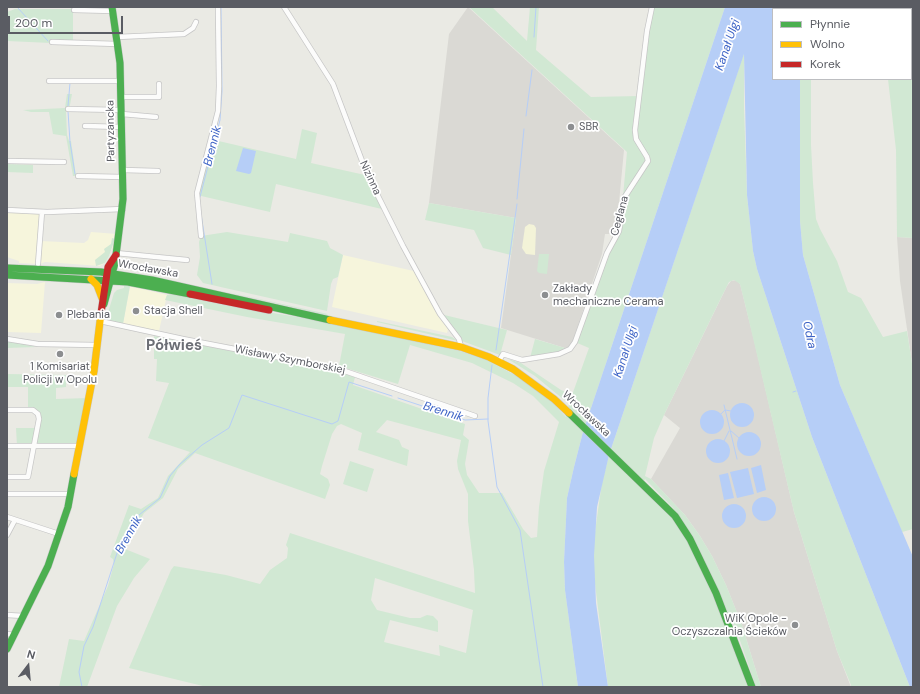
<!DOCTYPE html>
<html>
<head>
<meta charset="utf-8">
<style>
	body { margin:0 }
	#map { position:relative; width:920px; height:694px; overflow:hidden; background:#eaeae4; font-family:"DM Sans",sans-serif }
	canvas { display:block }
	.frame { position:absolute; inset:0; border:8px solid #5a5c63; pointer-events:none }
	.legend { position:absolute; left:772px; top:8px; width:140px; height:72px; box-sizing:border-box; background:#fff; border:1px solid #bdbec1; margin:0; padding:5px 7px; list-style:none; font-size:12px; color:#5a5c63 }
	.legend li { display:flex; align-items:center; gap:8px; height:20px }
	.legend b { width:20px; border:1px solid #bdbec1 }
	.north { position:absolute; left:8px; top:646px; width:40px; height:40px; -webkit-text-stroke:3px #fff; paint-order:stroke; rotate:16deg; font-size:11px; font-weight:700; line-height:16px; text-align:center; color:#5a5c63 }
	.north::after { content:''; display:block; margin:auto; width:14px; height:18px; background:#5a5c63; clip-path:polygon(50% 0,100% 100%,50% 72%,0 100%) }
	.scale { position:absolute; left:8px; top:16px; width:115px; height:18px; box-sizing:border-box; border:2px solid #5a5c63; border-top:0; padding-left:5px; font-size:12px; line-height:14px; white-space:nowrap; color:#5a5c63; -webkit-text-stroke:3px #fff; paint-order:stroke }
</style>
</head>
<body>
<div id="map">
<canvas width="920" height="694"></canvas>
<div class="frame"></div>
<ul class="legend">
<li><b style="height:5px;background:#4caf50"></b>Płynnie</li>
<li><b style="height:5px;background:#ffc107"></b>Wolno</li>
<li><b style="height:5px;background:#c62828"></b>Korek</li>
</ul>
<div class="north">N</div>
<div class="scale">200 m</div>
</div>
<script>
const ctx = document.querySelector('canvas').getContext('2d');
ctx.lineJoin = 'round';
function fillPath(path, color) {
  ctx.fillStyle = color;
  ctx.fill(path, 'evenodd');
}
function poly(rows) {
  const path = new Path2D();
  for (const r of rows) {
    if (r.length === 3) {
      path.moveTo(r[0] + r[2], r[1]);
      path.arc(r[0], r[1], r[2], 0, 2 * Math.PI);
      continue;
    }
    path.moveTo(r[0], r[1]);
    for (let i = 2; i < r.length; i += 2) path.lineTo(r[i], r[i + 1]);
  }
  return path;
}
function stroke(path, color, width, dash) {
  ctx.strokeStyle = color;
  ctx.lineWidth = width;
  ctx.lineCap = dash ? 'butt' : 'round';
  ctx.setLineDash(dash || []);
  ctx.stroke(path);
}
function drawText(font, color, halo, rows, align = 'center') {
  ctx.font = font + ' "DM Sans",sans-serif';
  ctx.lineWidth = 3.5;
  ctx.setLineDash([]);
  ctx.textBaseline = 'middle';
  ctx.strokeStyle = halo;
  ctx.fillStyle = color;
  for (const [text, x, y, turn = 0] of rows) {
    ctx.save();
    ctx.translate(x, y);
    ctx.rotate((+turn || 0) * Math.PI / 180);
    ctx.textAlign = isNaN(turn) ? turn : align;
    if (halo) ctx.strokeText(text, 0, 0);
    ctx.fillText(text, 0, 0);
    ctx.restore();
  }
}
fillPath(poly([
	[7,210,42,212,40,241,84,243,88,240,91,232,117,234,113,247,105,263,100,266,45,262,40,264,19,263,19,261,7,257],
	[343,255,418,272,435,306,435,310,448,329,447,333,332,307],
	[45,282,41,333,7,332,7,283,37,284],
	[130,286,167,295,159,331,123,324]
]), '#f6f5dc');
fillPath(poly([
	[468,7,624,150,616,234,605,234,602,254,571,346,565,348,501,328,516,218,429,203,449,34],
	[897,237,913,238,913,370,900,281],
	[736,280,740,284,754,340,794,512,837,651,851,687,761,687,742,625,726,585,712,556,700,536,685,515,651,479,680,428,664,415,727,286,731,281]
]), '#dad9d4');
fillPath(poly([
	[469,7,492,7,527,41,530,7,539,7,536,50,591,97,639,96,652,7,725,7,583,432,574,467,567,498,564,562,565,590,578,687,207,687,129,668,171,570,174,566,226,575,260,584,270,570,287,558,288,548,286,545,290,533,475,593,474,570,468,521,468,494,458,469,457,461,461,440,387,420,376,432,399,440,402,447,409,450,407,466,358,450,362,433,341,424,337,426,332,434,322,466,320,474,328,479,330,485,325,499,195,453,178,469,163,498,144,513,132,535,120,547,150,559,134,578,117,606,87,687,59,687,69,639,84,641,108,586,114,564,113,559,110,557,129,505,141,509,158,498,168,476,190,452,148,438,169,383,156,381,157,359,154,359,154,336,338,372,355,377,353,385,465,424,463,435,469,440,465,464,467,475,479,493,502,493,523,529,531,538,537,537,539,507,544,471,559,422,533,396,513,383,472,363,410,345,398,384,339,366,345,334,247,317,165,300,167,295,171,294,224,305,316,320,460,351,487,360,522,379,551,401,566,417,569,404,535,376,508,359,521,363,561,390,572,395,589,348,575,342,587,308,616,236,622,208,627,152],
	[375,578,473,610,466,653,439,645,440,656,384,642,390,620,438,632,438,621,433,616,427,615,420,618,410,618,377,610,371,600],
	[895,7,913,7,913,238,897,237,896,150,888,79,911,79,911,9,895,9],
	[15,9,73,9,73,44,7,41,7,12],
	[744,53,744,108,747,195,753,251,757,269,812,437,910,687,851,687,851,685,837,651,794,512,745,304,740,284,734,280,729,282,721,298,664,415,654,438,645,476,651,479,685,515,700,536,712,556,726,585,742,625,761,687,756,687,737,632,693,537,673,508,645,479,642,486,674,520,687,540,724,618,748,687,608,687,594,576,594,539,602,482,609,455],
	[800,79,811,79,811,145,813,183,816,219,820,229,837,261,848,292,861,298,883,337,907,331,913,370,913,529,902,532,840,385,803,255,800,221],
	[67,94,72,94,69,110,66,111,67,135,69,141,71,141,76,176,73,176,66,136,53,134,49,112,31,112,23,110,65,108],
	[302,129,317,133,311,163,365,175,386,210,276,184,270,212,197,195,210,139,296,159],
	[7,164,33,165,33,173,7,172],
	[429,203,516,218,511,255,483,248,474,230,425,220],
	[227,232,288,242,290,233,327,241,330,248,343,255,338,277,333,279,331,284,327,311,203,283,197,275,200,257,199,242,201,236],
	[112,238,115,239,109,256,105,263,96,266,95,260,105,252,104,249,111,244],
	[539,254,549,254,547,274,539,273,537,271],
	[124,285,130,286,123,324,107,321,106,319,114,293,117,290,124,288],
	[218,290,328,314,326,315],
	[440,314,507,330,500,355,462,341],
	[377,321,452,337,458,341,377,322],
	[7,339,22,342,26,345,36,347,7,348],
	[535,339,565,348,560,352,530,358],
	[7,374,66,375,66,387,56,388,56,399,89,398,80,446,17,446,16,428,38,428,39,416,28,410,28,387,7,387],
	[350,461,374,469,367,492,343,484]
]), '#d1e8d3');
fillPath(poly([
	[529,224,534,225,536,228,535,255,526,254,522,248,525,227]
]), '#f3f3d8');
fillPath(poly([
	[725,7,804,7,804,9,773,9,773,79,800,79,800,221,803,255,840,385,913,557,913,687,910,687,812,437,757,269,753,251,747,195,744,54,609,455,597,507,594,556,596,603,608,687,578,687,565,590,564,562,567,498,574,467,583,432],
	[243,148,256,151,251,173,249,174,236,171],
	[742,415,12],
	[712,422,12],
	[749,444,12],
	[718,451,12],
	[761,465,766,490,757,493,751,468],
	[748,468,754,494,737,498,730,472],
	[728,473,734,498,724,500,719,475],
	[764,509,12],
	[734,516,12]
]), '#b6cef7');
stroke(poly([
	[17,7,48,41],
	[534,37,536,7],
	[68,106,70,83],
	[68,111,70,142,75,174],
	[526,116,532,70],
	[200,197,220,120,222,91,221,7],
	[517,199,524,129],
	[201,214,212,284],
	[496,350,517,204],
	[492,365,488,398,488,421,497,487,520,530,543,687],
	[793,392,796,391],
	[398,398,465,420,488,419],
	[724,405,737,459],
	[721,414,725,410,731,411],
	[731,431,739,438],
	[724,441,729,431],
	[82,687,79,672,84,646,93,627,119,547,129,534,139,515,160,498,170,476,179,465,202,445,229,428,242,395,332,424,338,421,349,382,392,396]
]), '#b6cef7', 1);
const street = poly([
	[284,7,333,84,367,174,403,246,440,314,459,339,461,347],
	[74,10,113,11],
	[117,37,184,34,193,28,196,22],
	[52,42,118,44],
	[49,81,121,81],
	[121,97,159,97,159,84],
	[68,109,121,110],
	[122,114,156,117],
	[85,126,122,127],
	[7,161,64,162],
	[123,170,158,171],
	[78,176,123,177],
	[7,210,47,212,123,209],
	[201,236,197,193,218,111,219,86,218,7],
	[116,253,187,260],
	[38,264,42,212],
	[100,321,183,339,339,369,475,416],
	[7,339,38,344,97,345],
	[499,361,503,354,522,360,559,354,570,349,575,342,607,253,619,231,624,198,648,161,647,157,636,139,635,130,647,31,652,7],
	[7,410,33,410,38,414,39,419,28,477,7,477],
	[7,446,80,446],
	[7,494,71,494],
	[7,517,59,534],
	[7,535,15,520],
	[7,615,24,616],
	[7,634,14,635]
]);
const fast = poly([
	[7,268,101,272,152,280,330,320],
	[7,275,128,282,190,294],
	[104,304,115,263,123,199,120,63,112,7],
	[569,413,675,516,690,539,716,593,752,687],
	[7,649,48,566,68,507,74,474]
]);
const slow = poly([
	[91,279,97,285,102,298],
	[330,320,461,347,489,357,513,369,554,399,569,413],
	[74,474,94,371,101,313]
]);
const jam = poly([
	[190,294,269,310],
	[101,313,108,267,116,255]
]);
stroke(street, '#c6c6c6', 6);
stroke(fast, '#c8c9c9', 8);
stroke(slow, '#c8c9c9', 8);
stroke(jam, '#c8c9c9', 8);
stroke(street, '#fcfcfb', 4.5);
stroke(fast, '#4caf50', 7);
stroke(slow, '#ffc107', 7);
stroke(jam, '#c62828', 7);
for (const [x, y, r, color] of [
	[571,127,4,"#8c8e90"],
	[545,295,4,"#8c8e90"],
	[136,311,4,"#8c8e90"],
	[59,315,4,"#8c8e90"],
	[60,354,4,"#8c8e90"],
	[795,625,4,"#8c8e90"]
]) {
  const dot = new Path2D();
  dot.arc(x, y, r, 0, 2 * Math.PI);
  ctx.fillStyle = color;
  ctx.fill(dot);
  stroke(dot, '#fff', 1.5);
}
drawText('11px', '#5a5c63', '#fff', [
	["SBR",579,127],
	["Zakłady",553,289],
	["mechaniczne Cerama",553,302],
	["Stacja Shell",144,311],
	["Plebania",67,315],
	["1 Komisariat",60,367,"center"],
	["Policji w Opolu",60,380,"center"],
	["WiK Opole -",787,619,"right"],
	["Oczyszczalnia Ścieków",787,632,"right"]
], 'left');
drawText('11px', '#5a5c63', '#fff', [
	["Partyzancka",111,131,-91],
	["Nizinna",370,178,65],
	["Ceglana",620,216,-75],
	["Wrocławska",148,269,10],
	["Wisławy Szymborskiej",290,360,11],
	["Wrocławska",586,414,43]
]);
drawText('italic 12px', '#3e64c6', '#fff', [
	["Kanał Ulgi",728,45,-71],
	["Brennik",213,146,-76],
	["Odra",809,335,78],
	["Kanał Ulgi",626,352,-72],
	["Brennik",443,412,17],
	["Brennik",129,535,-60]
]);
drawText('bold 15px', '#6b6e75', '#fff', [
	["Półwieś",174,346]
]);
</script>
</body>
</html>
